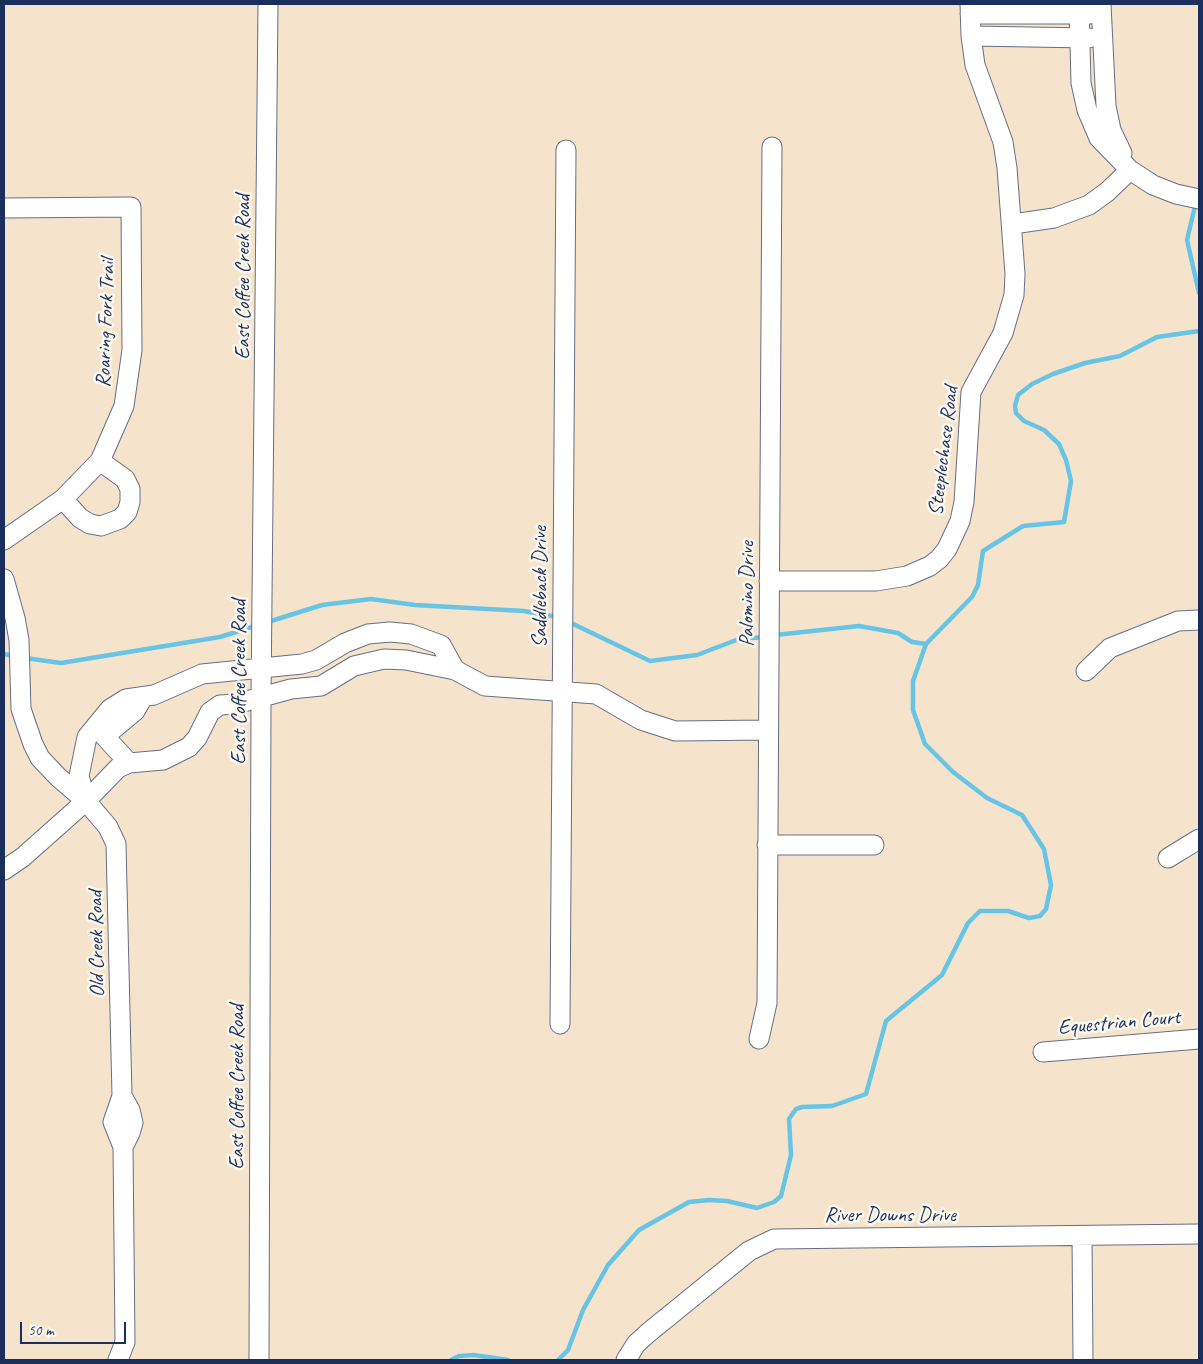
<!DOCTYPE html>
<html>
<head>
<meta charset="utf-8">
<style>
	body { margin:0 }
	#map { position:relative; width:1203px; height:1364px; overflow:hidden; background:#f5e4cb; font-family:Caveat,sans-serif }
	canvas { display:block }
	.frame { position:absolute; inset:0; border:5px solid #1b2f5e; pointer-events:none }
	.scale { position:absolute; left:20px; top:1322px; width:106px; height:22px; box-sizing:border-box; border:2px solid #1b2f5e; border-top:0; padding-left:6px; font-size:15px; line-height:18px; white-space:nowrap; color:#1b2f5e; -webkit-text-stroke:4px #fbf7ec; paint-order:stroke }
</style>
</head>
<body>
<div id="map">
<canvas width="1203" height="1364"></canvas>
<div class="frame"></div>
<div class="scale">50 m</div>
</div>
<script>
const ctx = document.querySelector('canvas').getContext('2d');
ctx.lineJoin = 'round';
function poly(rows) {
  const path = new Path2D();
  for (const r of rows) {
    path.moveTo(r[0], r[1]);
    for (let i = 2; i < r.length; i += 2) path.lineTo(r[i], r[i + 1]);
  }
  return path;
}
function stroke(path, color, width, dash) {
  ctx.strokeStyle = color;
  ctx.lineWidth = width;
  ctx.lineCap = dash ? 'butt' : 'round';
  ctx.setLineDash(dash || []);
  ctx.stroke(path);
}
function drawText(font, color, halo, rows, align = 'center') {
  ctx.font = font + ' Caveat,sans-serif';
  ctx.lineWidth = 5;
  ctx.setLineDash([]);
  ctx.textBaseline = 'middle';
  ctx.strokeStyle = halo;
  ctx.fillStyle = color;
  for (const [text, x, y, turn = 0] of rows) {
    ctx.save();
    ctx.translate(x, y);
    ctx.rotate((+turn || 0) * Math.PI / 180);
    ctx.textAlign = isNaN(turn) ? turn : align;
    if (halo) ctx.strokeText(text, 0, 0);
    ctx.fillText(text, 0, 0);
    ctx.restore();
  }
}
stroke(poly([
	[1196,202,1187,240,1199,293],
	[567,621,650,661,697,655,739,639,765,637],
	[268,622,322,605,371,599,415,605,524,611,558,617],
	[775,635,859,626,898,633,912,642,926,644],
	[4,654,15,656],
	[25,658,61,663,220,637,258,625],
	[451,1360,459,1356,474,1355,508,1360],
	[558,1360,568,1350,583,1310,608,1265,639,1230,689,1202,709,1200,727,1201,757,1208,774,1202,781,1196,791,1155,789,1119,796,1109,802,1107,832,1106,866,1094,886,1021,942,975,968,923,980,911,1008,911,1029,918,1040,916,1046,909,1051,885,1044,849,1022,815,987,798,953,772,925,744,913,710,913,681,926,644,972,597,978,585,983,551,1023,526,1064,522,1071,481,1066,460,1059,444,1044,430,1024,421,1016,413,1015,406,1018,395,1032,384,1053,374,1085,363,1120,356,1157,337,1199,331]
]), '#67c4e5', 4.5);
const minor = poly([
	[1079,4,1081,83,1087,110,1099,138,1130,170,1153,185,1176,194,1199,199],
	[1101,4,1106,106,1111,130,1122,153],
	[970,14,1090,14],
	[971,36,1089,38],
	[4,208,131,207,132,350,124,406,100,461,63,499,4,540],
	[1013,224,1054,218,1089,205,1107,192,1130,170],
	[63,499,80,518,90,524,101,526,120,519,127,512,130,502,130,489,125,479,100,461],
	[4,579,15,618,19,640,21,709,33,744,40,758,58,777,86,801,108,827,116,844,122,1096,113,1122,123,1147,125,1342,118,1360],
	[769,581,876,581,907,576,930,566,939,559,947,549,960,521,964,502,971,392,1003,333,1014,295,1015,274,1007,168,1003,142,975,65,971,36,970,4],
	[455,670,441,645,411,634,390,632,368,634,345,643,316,660,302,664,202,674,154,695,126,699,110,709,87,737,79,776,86,801,118,768,129,763,163,760,189,747,197,738,210,712,220,705,236,704,291,689,321,686,354,666,384,659,406,660,455,670,485,686,596,694,641,720,675,731,768,730],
	[1086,671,1110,648,1178,621,1199,620],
	[96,727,129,763],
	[105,736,135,711,143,697],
	[767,845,874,845],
	[1168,858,1199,839],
	[4,870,23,857,86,801],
	[560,1024,566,150],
	[759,1039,767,1003,772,147],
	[1043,1052,1199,1039],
	[122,1096,130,1110,133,1123,130,1133,123,1147],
	[1082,1236,1083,1360],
	[259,1360,261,698,268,4],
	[626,1360,636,1344,648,1333,749,1251,774,1239,1199,1234]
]);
stroke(minor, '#676e84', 21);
stroke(minor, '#fff', 19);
drawText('21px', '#1b2f5e', '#fbf7ec', [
	["East Coffee Creek Road",243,277,-90],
	["Roaring Fork Trail",106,323,-88],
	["Steeplechase Road",944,451,-83],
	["Saddleback Drive",540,587,-90],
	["Palomino Drive",747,594,-90],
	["East Coffee Creek Road",239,682,-90],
	["Old Creek Road",97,944,-91],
	["Equestrian Court",1119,1023,-5],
	["East Coffee Creek Road",237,1087,-90],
	["River Downs Drive",890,1215]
]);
</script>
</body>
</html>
